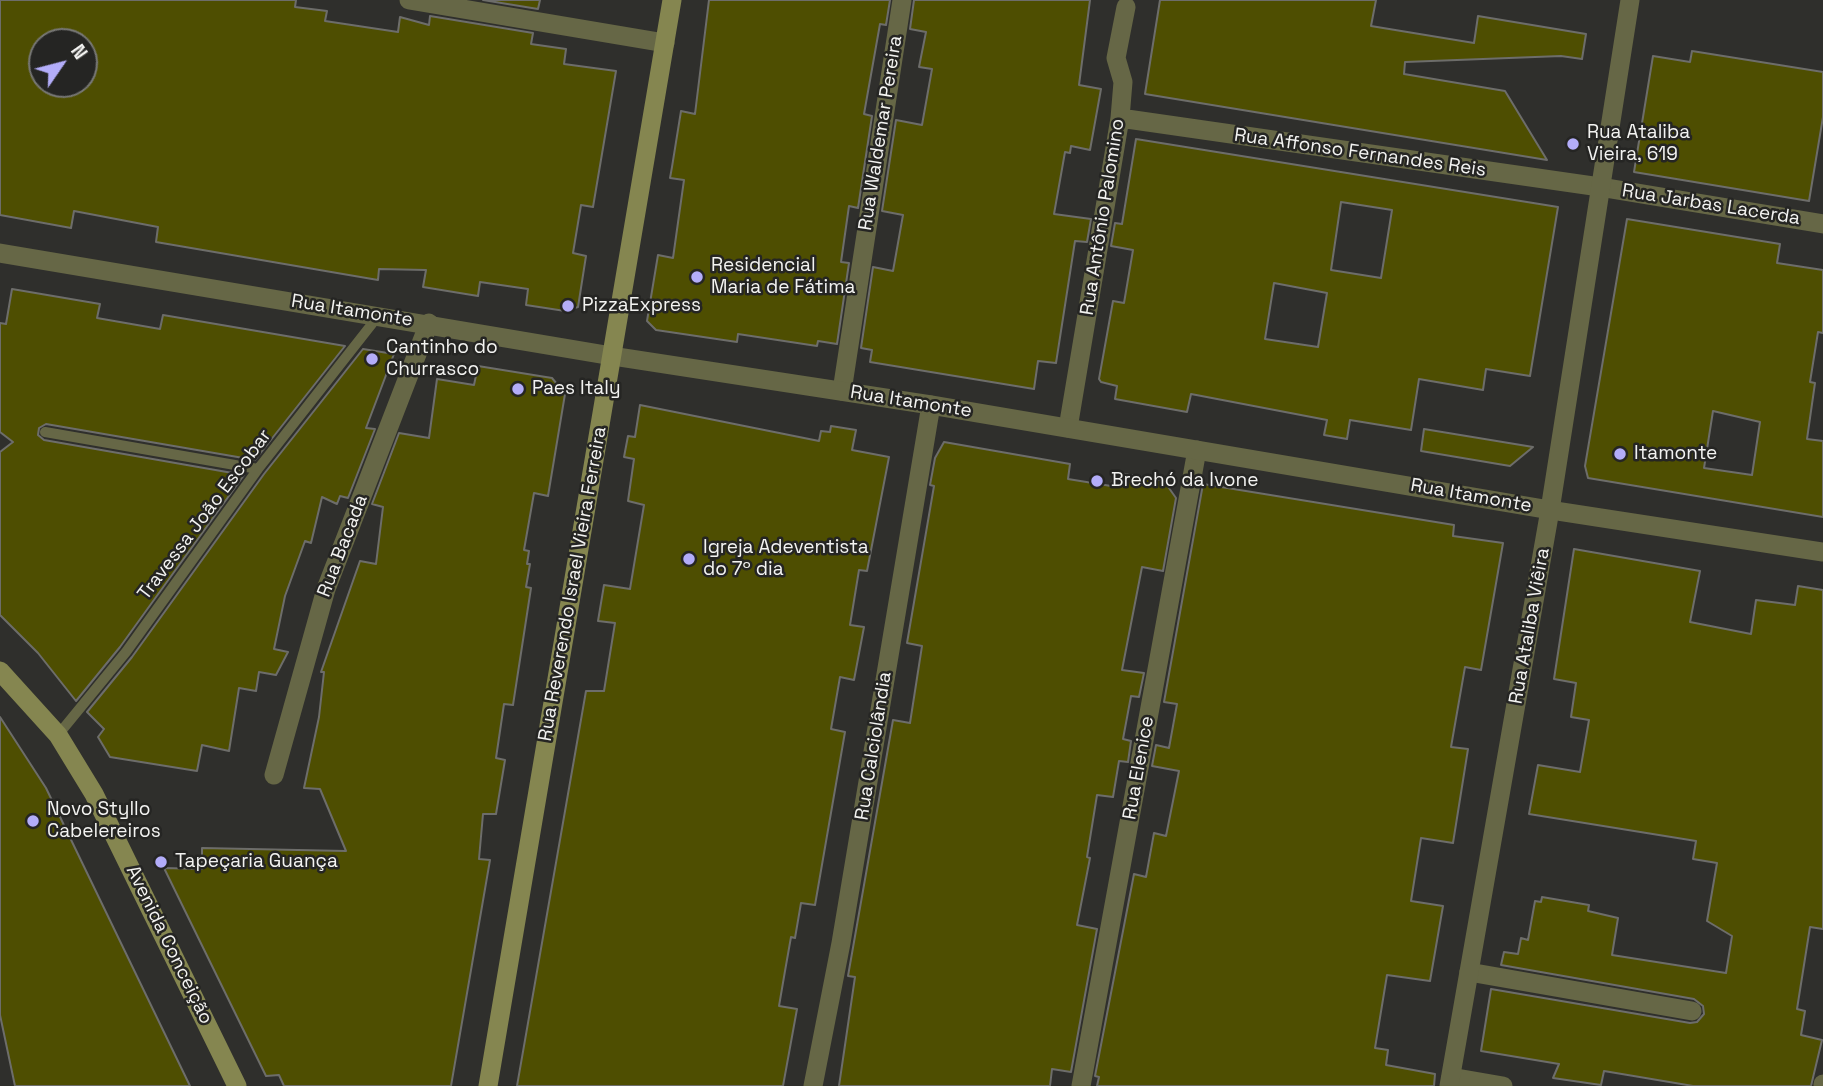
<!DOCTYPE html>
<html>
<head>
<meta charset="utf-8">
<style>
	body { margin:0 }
	#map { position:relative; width:1823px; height:1086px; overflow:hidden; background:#2f2f2c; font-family:"Space Grotesk",sans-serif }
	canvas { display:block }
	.north { position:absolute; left:28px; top:28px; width:70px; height:70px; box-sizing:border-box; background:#252523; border:2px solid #777775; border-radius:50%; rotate:55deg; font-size:19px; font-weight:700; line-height:28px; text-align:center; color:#f3f3f1 }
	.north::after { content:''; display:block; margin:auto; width:24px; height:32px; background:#b3adf9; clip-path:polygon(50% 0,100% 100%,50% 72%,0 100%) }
</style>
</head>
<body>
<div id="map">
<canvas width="1823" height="1086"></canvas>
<div class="north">N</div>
</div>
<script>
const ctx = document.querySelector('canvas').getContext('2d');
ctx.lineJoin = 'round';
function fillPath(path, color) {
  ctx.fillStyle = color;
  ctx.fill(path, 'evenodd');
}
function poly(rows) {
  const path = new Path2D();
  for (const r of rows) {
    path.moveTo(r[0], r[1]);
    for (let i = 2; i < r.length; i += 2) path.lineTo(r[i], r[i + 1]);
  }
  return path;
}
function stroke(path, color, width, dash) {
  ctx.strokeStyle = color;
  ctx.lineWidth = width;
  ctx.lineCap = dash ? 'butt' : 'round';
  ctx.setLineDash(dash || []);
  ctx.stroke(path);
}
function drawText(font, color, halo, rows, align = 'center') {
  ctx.font = font + ' "Space Grotesk",sans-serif';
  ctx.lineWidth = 5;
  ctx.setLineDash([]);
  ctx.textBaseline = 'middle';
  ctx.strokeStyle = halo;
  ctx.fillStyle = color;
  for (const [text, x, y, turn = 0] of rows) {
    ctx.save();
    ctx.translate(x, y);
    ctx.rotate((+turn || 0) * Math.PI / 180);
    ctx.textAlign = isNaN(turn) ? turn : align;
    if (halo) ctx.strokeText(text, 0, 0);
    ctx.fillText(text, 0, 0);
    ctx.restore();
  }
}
const building = poly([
	[0,0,296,0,295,7,327,11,325,21,398,32,400,17,429,25,430,16,533,33,531,44,566,49,564,64,616,71,593,207,581,205,573,253,586,256,578,307,565,311,526,305,528,289,480,282,478,296,423,287,426,270,379,269,378,280,156,242,158,227,74,211,71,228,0,215,0,0],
	[42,42,84,42,84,84,42,84,42,42],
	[483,0,540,0,538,9,483,0],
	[709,0,890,0,886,25,880,24,864,114,872,116,858,208,849,206,841,262,849,263,837,344,818,341,817,346,738,334,737,342,656,330,647,321,658,255,673,258,684,180,670,178,672,167,681,111,695,114,709,0],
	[914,0,1090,0,1079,85,1101,89,1090,150,1071,146,1070,153,1065,152,1054,214,1091,219,1087,242,1075,241,1056,363,1038,361,1034,389,870,362,872,350,861,348,873,267,893,271,903,215,882,211,896,120,922,125,932,69,919,67,926,32,910,29,914,0],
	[1160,0,1376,0,1371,26,1474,43,1478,16,1586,34,1582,59,1561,56,1405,62,1404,74,1505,91,1547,160,1145,94,1160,0],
	[1692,51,1823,72,1823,117,1809,201,1634,172,1653,56,1690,62,1692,51],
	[1136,139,1558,207,1530,376,1486,369,1483,390,1419,379,1411,430,1350,420,1347,439,1324,435,1327,420,1191,394,1187,412,1115,399,1117,386,1101,382,1099,379,1113,301,1124,303,1133,250,1111,246,1115,223,1122,224,1136,139],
	[1341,202,1392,210,1381,278,1331,270,1341,202],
	[1274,283,1327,293,1318,347,1265,339,1274,283],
	[1627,219,1780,244,1777,263,1823,270,1823,333,1818,332,1810,382,1815,383,1807,439,1823,441,1823,517,1588,478,1585,466,1627,219],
	[1713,411,1760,422,1752,475,1704,468,1713,411],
	[12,289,100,304,97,318,160,329,163,315,345,346,255,460,46,424,39,428,38,435,44,440,244,475,120,647,76,701,38,653,0,615,0,452,13,442,0,432,0,323,6,324,12,289],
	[363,349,394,354,366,428,375,429,348,498,340,496,337,504,322,497,311,543,305,541,285,596,274,649,288,652,276,675,259,672,256,691,239,688,229,751,202,745,197,771,110,757,98,737,104,729,87,712,132,657,264,474,363,349],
	[478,366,552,378,565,394,548,496,534,493,524,550,529,551,527,564,530,564,526,587,531,588,513,705,504,704,496,758,505,760,496,814,483,814,479,859,490,860,451,1086,284,1086,279,1075,266,1076,164,868,202,869,202,848,346,851,320,789,304,788,319,717,324,672,321,672,360,561,376,564,383,507,372,504,399,433,429,438,437,379,474,385,478,366],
	[640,405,819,441,821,431,830,432,831,426,856,430,852,450,889,457,867,571,859,570,850,625,864,627,854,680,840,677,831,729,845,732,815,905,801,903,795,938,791,937,785,971,779,1006,797,1009,783,1086,517,1086,586,691,604,691,615,623,598,621,604,585,630,589,644,505,628,501,634,459,624,457,628,436,635,437,640,405],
	[1424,429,1533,447,1510,466,1421,451,1424,429],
	[944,442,1070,464,1068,479,1111,486,1114,472,1159,480,1164,481,1176,498,1163,571,1142,567,1122,670,1144,673,1139,697,1131,696,1123,739,1131,741,1128,762,1119,761,1113,797,1097,795,1087,857,1090,858,1077,925,1097,929,1071,1072,1052,1069,1050,1086,839,1086,855,977,848,976,893,720,910,723,922,646,907,643,934,486,930,485,935,458,944,442],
	[1203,484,1454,525,1453,536,1503,543,1481,670,1465,667,1451,747,1468,749,1453,843,1421,838,1411,901,1443,906,1430,981,1387,975,1375,1048,1388,1050,1386,1065,1435,1074,1434,1086,1097,1086,1099,1077,1095,1076,1134,874,1146,877,1154,833,1166,836,1179,771,1152,766,1156,745,1169,748,1177,704,1164,702,1203,484],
	[1574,549,1700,571,1690,622,1751,634,1756,600,1795,605,1798,586,1823,590,1823,929,1810,927,1797,1009,1805,1011,1801,1035,1822,1040,1811,1086,1693,1086,1604,1071,1601,1085,1553,1078,1559,1064,1481,1051,1491,989,1690,1023,1697,1022,1704,1014,1703,1006,1694,999,1501,965,1504,952,1518,954,1521,938,1528,940,1535,901,1541,902,1542,897,1589,905,1588,911,1618,918,1612,955,1726,973,1732,936,1707,921,1717,863,1693,859,1696,841,1529,814,1538,765,1580,772,1589,720,1571,717,1576,683,1554,679,1574,549],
	[0,717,46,788,190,1086,15,1086,0,1015,0,717]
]);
fillPath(building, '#4e4e01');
stroke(building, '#6d6d6a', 2);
stroke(poly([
	[45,432,258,469],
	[58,735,126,652,258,469,379,315]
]), '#666746', 10);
stroke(poly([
	[409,0,665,43],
	[1120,118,1600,187,1823,224],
	[842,391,902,0],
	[1068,428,1120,118,1123,82,1116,58,1126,7],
	[274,775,326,589,429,323],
	[1469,972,1692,1011],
	[1451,1077,1503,1086],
	[813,1086,841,943,931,405],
	[1081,1086,1197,450],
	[1823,1086,1823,1084]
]), '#666746', 19);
stroke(poly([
	[0,253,612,356,931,405,1550,510,1823,552],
	[1449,1086,1550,510,1630,0]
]), '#666746', 19);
stroke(poly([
	[0,671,58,735,94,794,237,1086],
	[488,1086,672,0]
]), '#858650', 19);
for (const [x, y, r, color] of [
	[1573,144,7,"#b3adf9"],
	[697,277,7,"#b3adf9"],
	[568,306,7,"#b3adf9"],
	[372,359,7,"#b3adf9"],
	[518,389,7,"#b3adf9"],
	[1620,454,7,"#b3adf9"],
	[1097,481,7,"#b3adf9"],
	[689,559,7,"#b3adf9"],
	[33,821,7,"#b3adf9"],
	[161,862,7,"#b3adf9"]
]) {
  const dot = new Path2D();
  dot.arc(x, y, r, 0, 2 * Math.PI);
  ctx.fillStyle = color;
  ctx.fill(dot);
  stroke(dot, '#252523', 2.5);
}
drawText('19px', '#f3f3f1', '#252523', [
	["Rua Waldemar Pereira",881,133,-81],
	["Rua Affonso Fernandes Reis",1360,153,8],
	["Rua Jarbas Lacerda",1711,205,9],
	["Rua Antônio Palomino",1103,217,-81],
	["Rua Itamonte",352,311,9],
	["Rua Itamonte",911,402,9],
	["Rua Itamonte",1471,496,10],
	["Travessa João Escobar",205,515,-53],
	["Rua Bacada",343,546,-69],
	["Rua Reverendo Israel Vieira Ferreira",573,584,-80],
	["Rua Ataliba Viêira",1530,626,-80],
	["Rua Calciolândia",874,746,-81],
	["Rua Elenice",1139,768,-80],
	["Avenida Conceição",169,945,64]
]);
drawText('19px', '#f3f3f1', '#252523', [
	["Rua Ataliba",1587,133],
	["Vieira, 619",1587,155],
	["Residencial",711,266],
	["Maria de Fátima",711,288],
	["PizzaExpress",582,306],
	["Cantinho do",386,348],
	["Churrasco",386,370],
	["Paes Italy",532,389],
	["Itamonte",1634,454],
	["Brechó da Ivone",1111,481],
	["Igreja Adeventista",703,548],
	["do 7º dia",703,570],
	["Novo Styllo",47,810],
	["Cabelereiros",47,832],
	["Tapeçaria Guança",175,862]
], 'left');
</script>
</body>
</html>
